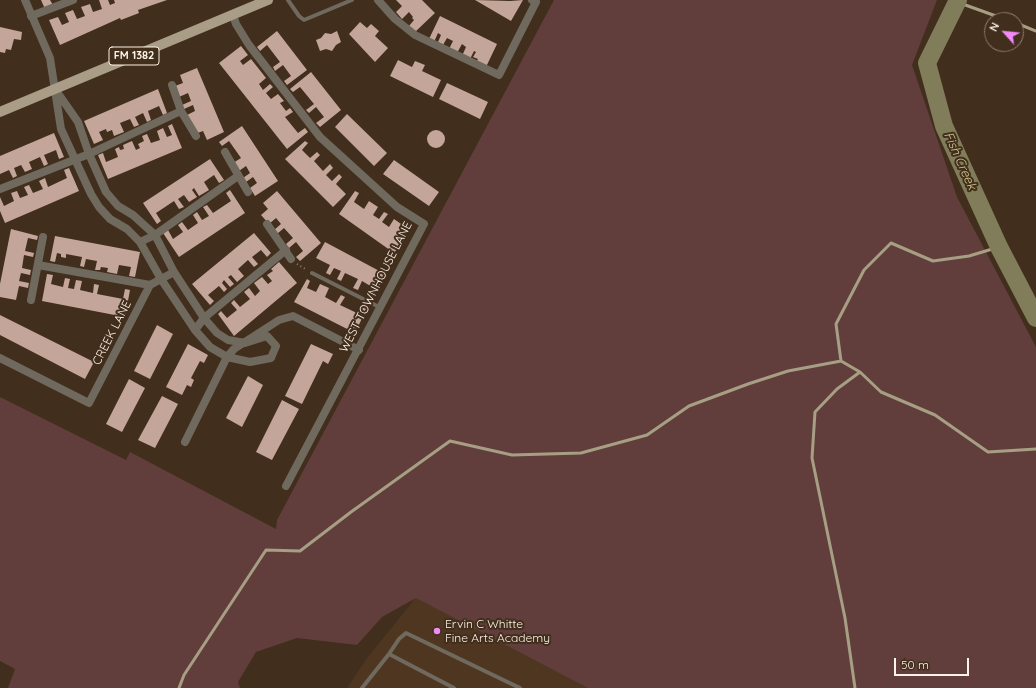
<!DOCTYPE html>
<html>
<head>
<meta charset="utf-8">
<style>
	body { margin:0 }
	#map { position:relative; width:1036px; height:688px; overflow:hidden; background:#412e1c; font-family:Quicksand,sans-serif }
	canvas { display:block }
	.north { position:absolute; left:984px; top:12px; width:40px; height:40px; box-sizing:border-box; background:#412e1c; border:1px solid #8d7c6d; border-radius:50%; rotate:297deg; font-size:11px; font-weight:700; line-height:16px; text-align:center; color:#fff2e7 }
	.north::after { content:''; display:block; margin:auto; width:14px; height:18px; background:#f08bf6; clip-path:polygon(50% 0,100% 100%,50% 72%,0 100%) }
	.scale { position:absolute; left:894px; top:658px; width:75px; height:18px; box-sizing:border-box; border:2px solid #fff2e7; border-top:0; padding-left:5px; font-size:12px; line-height:14px; white-space:nowrap; color:#fff2e7; -webkit-text-stroke:3px #412e1c; paint-order:stroke }
</style>
</head>
<body>
<div id="map">
<canvas width="1036" height="688"></canvas>
<div class="north">N</div>
<div class="scale">50 m</div>
</div>
<script>
const ctx = document.querySelector('canvas').getContext('2d');
ctx.lineJoin = 'round';
function fillPath(path, color) {
  ctx.fillStyle = color;
  ctx.fill(path, 'evenodd');
}
function poly(rows) {
  const path = new Path2D();
  for (const r of rows) {
    if (r.length === 3) {
      path.moveTo(r[0] + r[2], r[1]);
      path.arc(r[0], r[1], r[2], 0, 2 * Math.PI);
      continue;
    }
    path.moveTo(r[0], r[1]);
    for (let i = 2; i < r.length; i += 2) path.lineTo(r[i], r[i + 1]);
  }
  return path;
}
function stroke(path, color, width, dash) {
  ctx.strokeStyle = color;
  ctx.lineWidth = width;
  ctx.lineCap = dash ? 'butt' : 'round';
  ctx.setLineDash(dash || []);
  ctx.stroke(path);
}
function drawText(font, color, halo, rows, align = 'center') {
  ctx.font = font + ' Quicksand,sans-serif';
  ctx.lineWidth = 4;
  ctx.setLineDash([]);
  ctx.textBaseline = 'middle';
  ctx.strokeStyle = halo;
  ctx.fillStyle = color;
  for (const [text, x, y, turn = 0] of rows) {
    ctx.save();
    ctx.translate(x, y);
    ctx.rotate((+turn || 0) * Math.PI / 180);
    ctx.textAlign = isNaN(turn) ? turn : align;
    if (halo) ctx.strokeText(text, 0, 0);
    ctx.fillText(text, 0, 0);
    ctx.restore();
  }
}
fillPath(poly([
	[418,595,591,688,347,688,367,658]
]), '#4f3620');
fillPath(poly([
	[554,0,937,0,912,65,957,197,1036,347,1036,688,588,688,416,598,382,617,357,645,297,638,256,652,238,682,240,688,8,688,15,669,0,661,0,397,126,460,130,452,276,529,277,520]
]), '#613e3c');
stroke(poly([
	[957,2,1007,20],
	[1016,23,1036,31],
	[999,247,969,256,933,261,891,243,864,270,836,324,841,361,860,372,881,392,935,415,988,452,1036,449],
	[179,688,184,675,266,550,300,551,351,512,450,441,512,455,581,453,647,435,689,406,748,384,788,371,841,361],
	[855,688,845,618,812,458,815,412,837,389,860,372]
]), '#a79f84', 3);
stroke(poly([
	[958,0,927,63,944,126,999,247,1036,318]
]), '#817c59', 18);
fillPath(poly([
	[41,0,50,0,53,5,45,9],
	[99,0,108,0,110,5,115,3,114,0,167,0,138,10,139,13,121,20,120,18,60,45,49,20,58,17,62,25,69,22,65,13,73,10,77,19,85,16,81,7,90,4,93,12,102,9],
	[396,0,422,0,435,13,415,32,409,26,414,20,412,18,413,17,409,12,402,19,396,12,402,6],
	[475,0,510,1,523,0,511,21],
	[440,16,497,44,486,67,476,62,478,59,473,57,476,52,474,51,470,59,462,56,466,47,462,44,457,53,449,49,453,41,447,38,443,45,438,42,441,35,438,33,434,42,429,39],
	[360,22,367,28,371,24,379,31,375,36,388,48,375,62,349,34],
	[0,27,22,32,21,40,14,39,11,50,6,49,5,53,0,52],
	[277,31,307,70,287,85,284,81,291,76,283,65,275,71,273,67,280,62,267,45,260,51,257,47],
	[337,31,341,42,336,45,332,51,326,49,320,51,316,40,321,38,325,33,331,34],
	[241,46,248,55,240,61,243,65,251,59,266,78,259,84,263,90,270,84,273,87,266,93,271,99,278,94,284,101,280,103,286,111,290,108,293,112,285,117,298,133,305,128,308,132,287,149,219,63],
	[398,60,412,67,415,61,425,65,422,71,441,80,433,97,390,76],
	[197,68,224,132,207,140,203,131,195,134,187,115,195,111,193,105,184,109,182,105,191,101,188,93,179,97,175,86,183,83,180,75],
	[311,72,341,110,320,127,316,123,324,117,316,107,309,113,306,110,314,104,300,87,293,92,290,89],
	[447,83,488,102,480,119,439,99],
	[158,89,167,113,163,115,159,106,148,111,151,120,147,122,143,113,135,117,139,125,134,127,130,119,120,123,124,132,114,136,112,130,107,132,106,129,99,132,103,140,94,144,84,121],
	[347,114,387,153,374,166,335,127],
	[172,124,182,148,108,179,98,155,103,153,106,162,118,157,115,149,119,147,120,150,124,149,123,145,132,141,136,150,140,148,138,144,144,141,142,136,147,134,151,143,160,140,157,131,163,128,167,137,172,135,168,126],
	[242,126,278,181,255,196,250,188,257,183,253,177,246,182,243,178,250,173,246,166,239,171,233,163,241,158,229,141,222,146,219,142],
	[436,139,9],
	[54,133,64,157,59,159,56,150,44,155,48,164,44,166,40,157,29,162,32,169,25,172,21,165,14,168,17,176,13,178,9,170,0,174,0,156],
	[305,141,308,143,302,150,310,158,317,152,320,155,314,161,323,171,330,164,333,168,326,175,332,181,339,174,342,177,336,184,346,194,333,207,285,159],
	[210,159,224,180,219,183,214,175,204,182,209,190,199,196,194,188,192,190,197,197,189,202,184,195,178,199,184,207,179,209,174,201,156,213,161,221,157,224,143,203],
	[394,160,439,192,429,206,383,174],
	[69,168,79,191,5,223,0,211,0,197,4,206,14,201,11,193,17,191,20,198,28,195,24,187,29,185,33,193,43,189,39,181,45,178,48,187,67,178,64,170],
	[230,190,245,213,179,257,163,233,168,230,173,239,183,232,178,225,182,222,188,230,198,223,193,215,197,212,202,220,209,216,203,207,207,205,213,213,231,201,226,193],
	[277,191,321,243,300,261,296,257,303,251,296,242,289,248,286,244,293,238,284,228,277,234,274,230,281,224,276,218,269,224,261,215,268,209,263,203],
	[355,191,359,193,354,202,364,209,369,201,378,207,373,215,379,219,384,212,388,214,382,222,389,227,394,219,404,226,398,233,405,238,394,253,339,214],
	[11,229,38,236,37,240,28,238,25,251,34,253,33,257,24,255,22,268,31,270,30,275,21,273,19,281,29,283,28,288,19,286,16,300,0,297,0,284],
	[254,233,271,253,267,257,261,250,252,257,258,264,254,267,248,260,238,269,244,276,237,282,231,275,228,277,234,284,230,287,224,280,222,283,227,289,224,292,219,286,208,295,214,301,210,305,192,284],
	[55,236,140,252,135,277,129,276,131,267,119,265,117,274,107,272,108,268,101,267,100,270,95,270,97,261,86,259,84,267,80,266,82,257,66,254,66,258,61,257,61,254,57,253,55,262,50,261],
	[325,242,385,274,373,298,368,296,372,287,362,281,358,290,353,288,358,279,345,273,341,281,337,279,341,271,334,268,330,275,326,273,330,265,316,258],
	[279,262,297,283,234,336,218,314,221,311,227,318,237,310,231,303,234,300,240,307,250,299,244,292,249,288,255,296,260,291,254,283,262,277,268,284,272,281,267,275,273,271,271,269],
	[47,274,53,275,51,284,63,287,65,278,70,279,68,288,74,289,76,280,82,281,80,290,93,293,94,284,99,285,97,294,123,299,125,289,130,290,125,317,42,301],
	[307,279,310,281,307,288,316,292,320,284,329,288,325,297,336,303,341,295,345,297,340,305,359,314,363,306,367,308,355,333,294,302],
	[0,315,94,362,85,379,0,335],
	[157,325,173,334,150,379,134,371],
	[188,344,208,355,204,363,200,361,191,378,194,380,191,387,187,385,182,395,166,387],
	[311,344,333,354,328,364,323,361,302,404,285,396],
	[248,376,263,385,242,427,226,418],
	[129,379,145,388,122,432,106,424],
	[162,396,178,404,155,448,138,440],
	[282,400,299,409,272,460,256,452]
]), '#c4a599');
stroke(poly([
	[297,264,307,270]
]), '#918071', 2, [1, 3]);
stroke(poly([
	[288,0,299,16,304,20,352,0],
	[312,273,381,308],
	[389,654,399,639,406,633,520,688],
	[362,688,389,654,454,688]
]), '#6f695e', 4);
stroke(poly([
	[25,0,50,58,61,129,91,194,99,207,110,219,127,229,140,242,161,279,195,330,210,347,227,357,250,362,271,358,276,346,267,336,245,343,228,340,217,333,204,318,174,272,155,235,133,215,118,206,106,192,89,154,78,122,55,89],
	[378,0,395,19,415,35,499,75,536,2,532,0],
	[233,15,236,24,249,45,320,137,397,207,424,224,286,486],
	[31,16,73,0],
	[172,85,181,111,196,136],
	[225,152,248,192],
	[0,189,89,154,181,111],
	[267,224,291,259],
	[140,242,155,235,238,176],
	[38,265,150,285],
	[31,300,43,237],
	[195,330,204,318,286,250],
	[0,358,89,403,150,285,174,272],
	[185,442,227,357,234,349,279,320,293,316,359,350]
]), '#6f695e', 8);
stroke(poly([
	[0,112,268,0]
]), '#aa9d87', 10);
for (const [x, y, r, color] of [
	[437,631,4,"#f08bf6"]
]) {
  const dot = new Path2D();
  dot.arc(x, y, r, 0, 2 * Math.PI);
  ctx.fillStyle = color;
  ctx.fill(dot);
  stroke(dot, '#412e1c', 1.5);
}
for (const [x, y, w] of [
	[134,56,50]
]) {
  const box = new Path2D();
  box.roundRect(x - w / 2, y - 9, w, 18, 3);
  ctx.fillStyle = '#412e1c';
  ctx.fill(box);
  stroke(box, '#fff2e7', 1);
}
drawText('bold 11px', '#fff2e7', null, [
	["FM 1382",134,56]
]);
drawText('12px', '#fff2e7', '#412e1c', [
	["WEST TOWNHOUSE LANE",376,287,-63],
	["CREEK LANE",112,333,-63]
]);
drawText('12px', '#fff2e7', '#412e1c', [
	["Ervin C Whitte",445,624],
	["Fine Arts Academy",445,638]
], 'left');
drawText('italic 13px', '#cbc386', '#412e1c', [
	["Fish Creek",960,161,66]
]);
</script>
</body>
</html>
